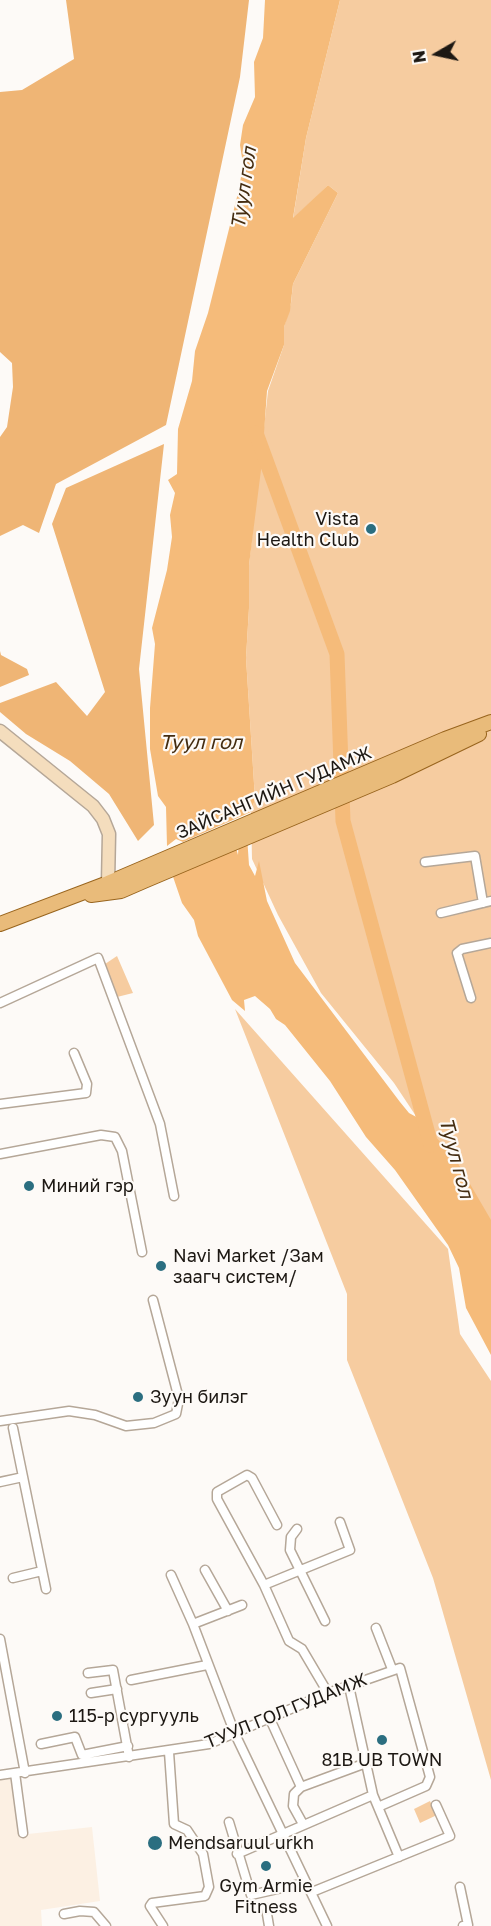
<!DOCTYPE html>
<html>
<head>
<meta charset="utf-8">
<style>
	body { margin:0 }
	#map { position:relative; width:491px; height:1926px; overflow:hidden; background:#fdfaf7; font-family:"Golos Text",sans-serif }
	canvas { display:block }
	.north { position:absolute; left:407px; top:24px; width:60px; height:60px; -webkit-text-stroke:4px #fdfaf7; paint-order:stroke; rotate:261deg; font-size:16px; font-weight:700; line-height:24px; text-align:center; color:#1d1813 }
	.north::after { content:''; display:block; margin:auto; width:21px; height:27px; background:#1d1813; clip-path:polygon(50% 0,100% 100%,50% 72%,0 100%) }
</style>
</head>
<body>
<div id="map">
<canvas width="491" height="1926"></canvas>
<div class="north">N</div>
</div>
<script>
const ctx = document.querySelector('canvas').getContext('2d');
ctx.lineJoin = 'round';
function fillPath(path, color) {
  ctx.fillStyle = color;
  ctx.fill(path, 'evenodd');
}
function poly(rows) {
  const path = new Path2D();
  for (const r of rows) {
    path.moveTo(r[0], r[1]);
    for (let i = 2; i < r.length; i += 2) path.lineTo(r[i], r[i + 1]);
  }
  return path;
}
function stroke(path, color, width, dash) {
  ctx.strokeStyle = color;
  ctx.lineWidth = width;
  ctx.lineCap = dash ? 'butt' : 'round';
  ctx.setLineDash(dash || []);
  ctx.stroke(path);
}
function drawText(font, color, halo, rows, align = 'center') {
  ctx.font = font + ' "Golos Text",sans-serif';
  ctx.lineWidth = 4.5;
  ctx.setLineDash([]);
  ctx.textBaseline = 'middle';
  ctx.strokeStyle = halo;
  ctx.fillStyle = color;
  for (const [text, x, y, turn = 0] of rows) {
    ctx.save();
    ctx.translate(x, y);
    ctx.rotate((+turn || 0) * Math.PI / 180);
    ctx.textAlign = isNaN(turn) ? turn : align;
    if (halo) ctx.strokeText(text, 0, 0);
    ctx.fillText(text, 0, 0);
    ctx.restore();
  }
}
fillPath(poly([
	[20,1778,28,1834,92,1827,100,1901,41,1910,42,1926,0,1926,0,1780]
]), '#fcf0e3');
fillPath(poly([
	[340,0,491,0,491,1229,394,1083,321,993,278,915,252,859,251,812,255,799,246,658,249,608,249,565,268,391,284,345,284,327,291,303,293,284,338,193,328,185,293,219,306,138],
	[117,956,133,993,117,997,105,964],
	[235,1009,448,1249,460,1334,491,1381,491,1780,433,1578,347,1360,347,1294],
	[430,1801,437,1815,420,1823,414,1809]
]), '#f6cca0');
fillPath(poly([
	[66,0,249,0,240,77,166,425,56,484,39,533,23,525,0,536,0,437,7,427,13,387,12,363,0,352,0,92,22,90,74,59],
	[164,444,139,669,154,825,138,841,109,794,70,761,26,734,0,712,0,703,56,682,87,716,105,692,52,524,66,488],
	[0,651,1,655,27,669,29,675,0,687]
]), '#efb575');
fillPath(poly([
	[265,0,340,0,306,138,293,218,328,185,338,193,293,284,290,311,284,327,284,345,267,391,262,462,249,565,249,608,246,658,255,799,251,812,183,842,176,839,167,846,166,807,158,796,150,749,150,708,155,644,152,628,167,570,172,537,170,515,175,493,168,480,177,474,178,429,192,381,195,351,208,313,239,189,243,164,240,145,243,125,255,97,254,62,263,38],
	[247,836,249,865,255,876,259,861,267,901,295,963,400,1102,409,1113,420,1119,456,1160,491,1220,491,1355,466,1308,459,1268,448,1245,395,1170,366,1137,330,1081,285,1025,276,1019,270,1009,255,996,244,1000,245,1011,232,1000,198,936,194,920,182,903,170,868,234,841,238,855,239,839]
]), '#f5bb7a');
stroke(poly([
	[256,433,337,654,343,821,431,1145]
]), '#f5bb7a', 15);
const street = poly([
	[425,862,475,856,483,903],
	[441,913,491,901],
	[471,998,457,953,462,949,491,943],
	[0,1003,98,958,160,1124,174,1196],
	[0,1104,86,1093,87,1084,74,1053],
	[0,1154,101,1135,115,1137,122,1151,142,1252],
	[0,1421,69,1411,95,1415,126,1426,154,1423,176,1414,179,1399,153,1300],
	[13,1428,46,1589],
	[0,1482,23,1477],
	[277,1525,252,1478,247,1475,217,1492,217,1499,264,1585,289,1641,302,1649,328,1693],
	[297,1529,291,1537,290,1550,325,1621],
	[205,1570,228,1611],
	[171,1575,193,1624],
	[13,1578,42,1571],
	[264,1585,350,1550,340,1522],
	[242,1605,193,1624,235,1734,327,1926],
	[376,1628,392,1669],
	[0,1639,25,1773],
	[88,1673,113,1670,129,1757],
	[131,1680,207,1665],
	[349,1686,373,1795,399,1857],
	[91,1693,117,1689],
	[270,1719,301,1787],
	[41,1744,75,1737,82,1755,128,1746],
	[15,1773,23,1833],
	[0,1775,209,1744,328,1693,400,1668,430,1777,426,1786,378,1807],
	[229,1822,251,1895,304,1883],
	[303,1824,293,1806,294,1794,301,1787,366,1763],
	[237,1854,373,1795],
	[460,1887,468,1925,463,1926],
	[312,1892,450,1836,436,1805],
	[266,1908,269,1926],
	[64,1914,80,1911,94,1912,106,1926],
	[163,1926,150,1906,152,1903,205,1896,209,1887,203,1854,187,1830,174,1824,169,1752]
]);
const secondary = poly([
	[0,731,93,806,103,819,109,834,108,883]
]);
const primary = poly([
	[91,895,121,891,144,881,392,776,479,734],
	[0,924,108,883,445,739,491,722]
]);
stroke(street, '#b5a798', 11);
stroke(secondary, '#b5a798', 15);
stroke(primary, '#98641d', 16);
stroke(street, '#fff', 8);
stroke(secondary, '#f4ddbd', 12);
stroke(primary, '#e9bb7a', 14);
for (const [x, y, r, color] of [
	[371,529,6,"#2b6e80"],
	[29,1186,6,"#2b6e80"],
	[161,1266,6,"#2b6e80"],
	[138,1397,6,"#2b6e80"],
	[57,1716,6,"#2b6e80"],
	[382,1740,6,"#2b6e80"],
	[155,1843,8,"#2b6e80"],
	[266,1866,6,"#2b6e80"]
]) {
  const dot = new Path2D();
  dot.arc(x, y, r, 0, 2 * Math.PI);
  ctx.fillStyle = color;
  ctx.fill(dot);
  stroke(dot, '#fdfaf7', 2);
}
drawText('18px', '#1d1813', '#fdfaf7', [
	["Vista",359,519,"right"],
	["Health Club",359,540,"right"],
	["Миний гэр",41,1186],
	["Navi Market /Зам",173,1256],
	["заагч систем/",173,1277],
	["Зуун билэг",150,1397],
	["115-р сургууль",69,1716],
	["81В UB TOWN",382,1760,"center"],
	["Mendsaruul urkh",168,1843],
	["Gym Armie",266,1886,"center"],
	["Fitness",266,1907,"center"]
], 'left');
drawText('18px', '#1d1813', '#fdfaf7', [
	["ЗАЙСАНГИЙН ГУДАМЖ",274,793,-23],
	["ТУУЛ ГОЛ ГУДАМЖ",286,1711,-22]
]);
drawText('italic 20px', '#452d11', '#fdfaf7', [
	["Туул гол",244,188,-82],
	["Туул гол",201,743],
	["Туул гол",456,1158,75]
]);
</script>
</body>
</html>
